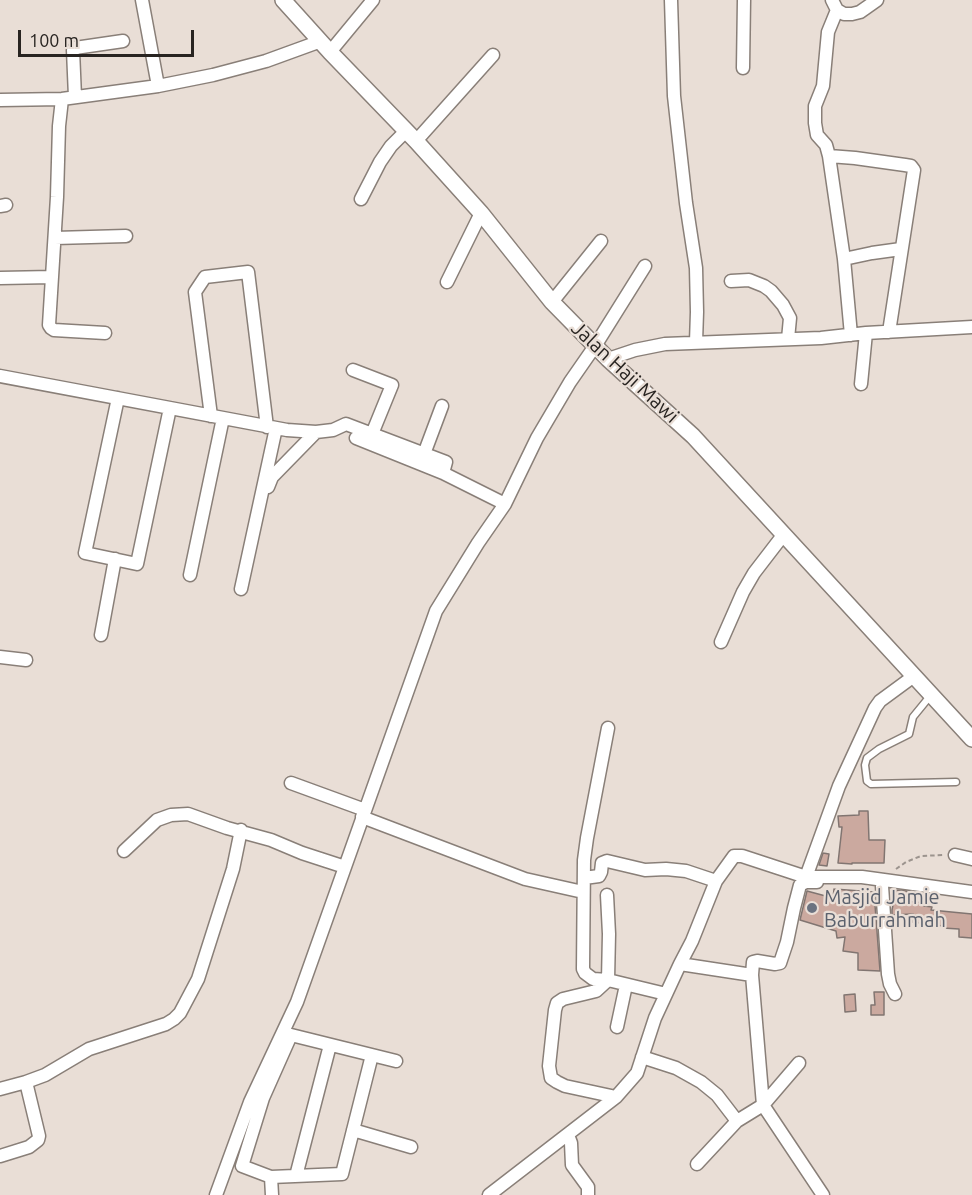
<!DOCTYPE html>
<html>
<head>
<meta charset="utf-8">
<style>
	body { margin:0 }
	#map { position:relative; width:972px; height:1195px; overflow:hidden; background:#e9ded6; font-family:Ubuntu,sans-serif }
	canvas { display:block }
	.scale { position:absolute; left:18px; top:30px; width:176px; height:27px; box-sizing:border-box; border:3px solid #282421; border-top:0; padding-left:8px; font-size:18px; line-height:21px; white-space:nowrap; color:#282421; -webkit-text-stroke:4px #e9ded6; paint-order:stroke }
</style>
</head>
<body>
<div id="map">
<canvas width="972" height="1195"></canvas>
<div class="scale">100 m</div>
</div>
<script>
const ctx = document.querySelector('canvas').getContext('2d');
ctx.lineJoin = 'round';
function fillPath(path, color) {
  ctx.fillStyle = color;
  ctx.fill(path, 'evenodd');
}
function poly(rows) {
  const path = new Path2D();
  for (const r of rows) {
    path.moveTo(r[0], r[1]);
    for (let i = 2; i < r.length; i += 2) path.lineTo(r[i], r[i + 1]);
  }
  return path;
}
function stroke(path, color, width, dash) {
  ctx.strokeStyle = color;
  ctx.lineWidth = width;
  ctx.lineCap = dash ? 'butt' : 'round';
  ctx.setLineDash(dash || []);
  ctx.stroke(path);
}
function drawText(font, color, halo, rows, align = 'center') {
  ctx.font = font + ' Ubuntu,sans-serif';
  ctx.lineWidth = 4.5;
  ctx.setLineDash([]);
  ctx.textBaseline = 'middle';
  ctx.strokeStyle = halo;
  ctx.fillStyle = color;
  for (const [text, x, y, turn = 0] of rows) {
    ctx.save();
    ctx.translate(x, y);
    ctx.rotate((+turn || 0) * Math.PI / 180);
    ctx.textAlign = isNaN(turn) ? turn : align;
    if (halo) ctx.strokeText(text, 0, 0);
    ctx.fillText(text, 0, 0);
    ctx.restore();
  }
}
const building = poly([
	[859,811,868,811,869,840,885,840,884,863,852,863,852,864,838,863,842,827,839,827,838,816,859,815,859,811],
	[823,853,829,854,827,866,819,865,823,853],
	[834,889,874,892,880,971,858,970,858,953,843,951,845,937,837,938,836,931,800,920,807,891,833,898,834,889],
	[896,890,907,891,905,901,924,903,924,906,932,907,931,910,972,914,972,938,959,937,959,929,943,928,943,926,912,922,913,914,892,915,892,910,896,890],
	[874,992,884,992,884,1015,871,1015,871,1005,875,1005,874,992],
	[855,994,856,1011,845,1012,844,995,855,994]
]);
fillPath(building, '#cba99f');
stroke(building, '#817571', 1.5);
const service = poly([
	[931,695,913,717,909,734,879,749,867,758,865,765,867,781,871,784,956,782]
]);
const minor = poly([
	[142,0,158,86],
	[671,0,674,96,686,203,696,268,697,312,696,342],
	[832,0,837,10,844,14,852,14,860,12,877,0],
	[837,10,828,32,823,86,815,106,815,123,817,135,826,145,829,156,855,158,905,165,911,166,914,170,889,332],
	[330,52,373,0],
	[743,68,744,0],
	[75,97,73,50,75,48,123,41],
	[62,99,59,126,57,197,49,325,51,328,54,330,105,333],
	[0,100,62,99,158,86,213,75,266,61,321,41],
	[416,141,493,55],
	[829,156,844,259,851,335],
	[361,199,380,162,391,146,406,131],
	[0,206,6,205],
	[55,238,126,236],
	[844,259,872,253,901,249],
	[0,278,52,277],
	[731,281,749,280,764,286,771,291,783,305,790,318,788,339],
	[447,282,481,213],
	[552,302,601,241],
	[608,359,635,350,665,344,821,338,866,333,972,327],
	[353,370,392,385,372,434],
	[0,376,287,430,316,432,333,430,346,424,446,462,443,473,505,504],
	[861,384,866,333],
	[118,398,85,553,137,564,170,408],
	[211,416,195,292,205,277,248,272,267,427],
	[356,438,443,473],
	[424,454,442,406],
	[268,487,272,477,316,432],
	[190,575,223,418],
	[241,589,276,428],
	[101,635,115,559],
	[721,642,743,592,754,573,784,534],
	[0,657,26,660],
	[608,728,587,838,584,860,583,969,585,973,593,979,608,980,666,994],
	[291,783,365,810],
	[362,817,525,879,583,892],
	[124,851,157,820,171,815,188,814,227,828,271,840,302,853,345,867],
	[955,855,972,859],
	[806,877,839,786,875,708,880,701,914,676],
	[584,878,599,876,601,872,602,863,607,861,645,870,666,869,686,871,716,881],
	[817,882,806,882,800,885,794,908,787,942,780,963,775,964,757,961,753,962,752,975,763,1105,823,1195],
	[882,886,888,974,890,984,895,994],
	[607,895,609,934,608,980,596,991,563,999,557,1003,555,1010,549,1066,551,1078,557,1082,565,1086,616,1097],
	[680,964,752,975],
	[617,1027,626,985],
	[283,1033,396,1061],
	[291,1035,263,1098,242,1166,271,1177,342,1174,372,1055],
	[642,1057,676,1068,701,1082,717,1095,737,1121,763,1105,799,1063],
	[26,1082,45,1075,89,1049,166,1024,174,1019,180,1013,198,979,233,869,241,830],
	[0,1089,26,1082,39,1136,38,1140,29,1147,0,1156],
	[353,1130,411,1147],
	[568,1135,571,1143,572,1165,588,1187,588,1195],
	[697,1164,737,1121],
	[296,1176,330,1045],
	[271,1177,272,1195],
	[216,1195,250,1102,297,1002,436,611,478,543,505,504,537,438,570,382,595,346,645,266],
	[489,1195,616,1097,637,1073,655,1018,680,964,692,941,716,881,734,856,742,856,806,877,862,877,972,892]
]);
const tertiary = poly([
	[283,0,330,52,416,141,481,213,552,302,608,359,693,436,972,739]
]);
stroke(service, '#897f78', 9);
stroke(minor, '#897f78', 15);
stroke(tertiary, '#897f78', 18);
stroke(poly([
	[896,869,906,862,921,856,944,855]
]), '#9c948e', 2, [4.5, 3]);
stroke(service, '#fff', 6);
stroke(minor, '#fff', 12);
stroke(tertiary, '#fff', 15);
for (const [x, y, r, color] of [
	[812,908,6,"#6b7280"]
]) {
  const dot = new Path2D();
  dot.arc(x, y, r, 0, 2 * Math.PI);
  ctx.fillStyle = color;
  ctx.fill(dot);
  stroke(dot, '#e9ded6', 2);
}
drawText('20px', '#282421', '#e9ded6', [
	["Jalan Haji Mawi",625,372,43]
]);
drawText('20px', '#5b616d', '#e9ded6', [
	["Masjid Jamie",824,897],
	["Baburrahmah",824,920]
], 'left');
</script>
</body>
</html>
